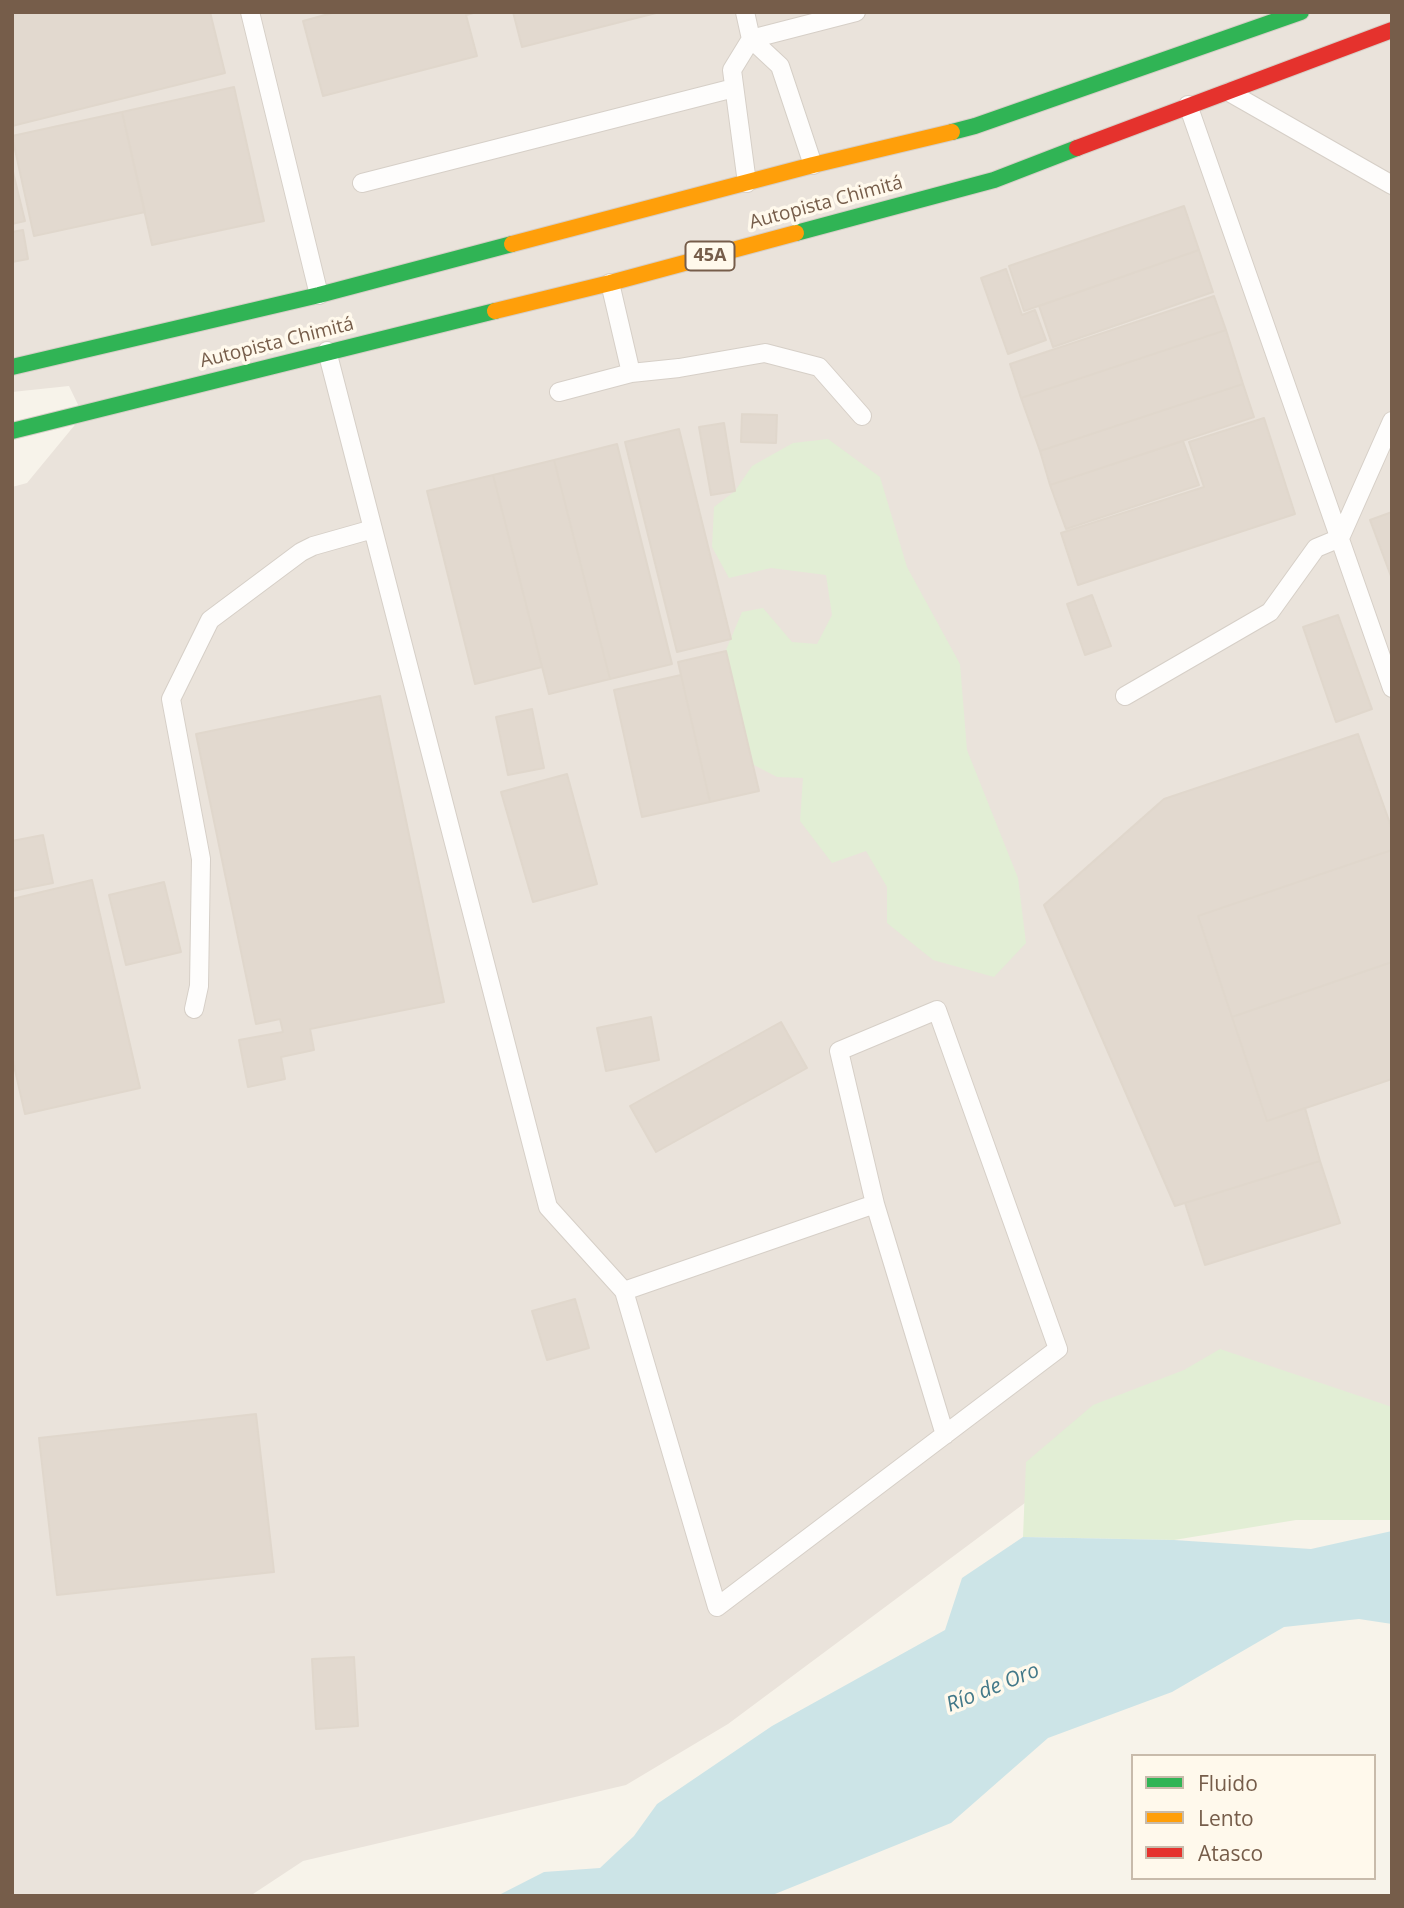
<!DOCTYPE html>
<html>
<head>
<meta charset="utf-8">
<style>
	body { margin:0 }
	#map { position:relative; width:1404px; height:1908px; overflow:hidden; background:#f7f3ea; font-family:"Open Sans",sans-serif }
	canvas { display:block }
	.frame { position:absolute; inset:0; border:14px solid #765d4a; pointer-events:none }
	.legend { position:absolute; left:1131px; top:1754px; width:245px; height:126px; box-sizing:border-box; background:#fff9ec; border:2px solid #c8bbab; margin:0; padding:9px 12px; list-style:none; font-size:21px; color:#765d4a }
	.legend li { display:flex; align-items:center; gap:14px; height:35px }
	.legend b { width:35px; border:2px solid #c8bbab }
</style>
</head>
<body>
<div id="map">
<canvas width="1404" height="1908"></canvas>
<div class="frame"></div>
<ul class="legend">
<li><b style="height:9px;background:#30b455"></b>Fluido</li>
<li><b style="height:9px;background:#ff9f0a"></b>Lento</li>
<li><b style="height:9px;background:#e5322d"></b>Atasco</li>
</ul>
</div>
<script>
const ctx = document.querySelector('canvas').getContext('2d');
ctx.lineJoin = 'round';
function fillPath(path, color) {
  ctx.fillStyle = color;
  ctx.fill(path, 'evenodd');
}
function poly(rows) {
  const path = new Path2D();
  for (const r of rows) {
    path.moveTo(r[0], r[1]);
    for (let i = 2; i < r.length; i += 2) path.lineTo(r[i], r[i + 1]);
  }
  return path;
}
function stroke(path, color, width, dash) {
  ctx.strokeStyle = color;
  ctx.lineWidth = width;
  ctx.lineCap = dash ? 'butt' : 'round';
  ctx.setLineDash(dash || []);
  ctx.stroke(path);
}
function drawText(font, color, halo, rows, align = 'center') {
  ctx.font = font + ' "Open Sans",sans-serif';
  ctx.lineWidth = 7;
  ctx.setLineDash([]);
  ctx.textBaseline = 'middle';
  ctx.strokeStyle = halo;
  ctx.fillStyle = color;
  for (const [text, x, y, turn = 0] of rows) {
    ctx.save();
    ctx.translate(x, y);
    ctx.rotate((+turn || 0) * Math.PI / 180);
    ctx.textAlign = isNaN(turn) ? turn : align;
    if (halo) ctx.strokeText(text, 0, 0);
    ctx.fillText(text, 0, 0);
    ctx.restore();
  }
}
fillPath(poly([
	[12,12,1392,12,1392,1414,1221,1357,728,1724,626,1785,303,1861,250,1896,12,1896,12,487,27,483,83,415,69,386,12,392]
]), '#eae3db');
fillPath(poly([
	[828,439,880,477,907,567,960,664,967,750,1018,878,1026,943,994,977,933,960,887,923,887,887,866,851,832,863,800,821,803,778,777,777,752,764,726,650,742,612,763,608,792,642,817,644,832,615,826,575,771,568,729,578,712,547,714,507,735,491,752,466,793,443],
	[1220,1349,1392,1407,1392,1520,1296,1520,1174,1540,1023,1537,1026,1462,1093,1405,1184,1370]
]), '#e2eed5');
fillPath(poly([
	[1392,1531,1392,1624,1359,1619,1284,1627,1172,1692,1048,1738,951,1823,770,1896,497,1896,544,1872,600,1868,634,1836,657,1804,772,1726,945,1630,962,1578,1023,1537,1174,1540,1311,1549]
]), '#cce4e7');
const building = poly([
	[12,12,210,12,225,73,12,126,12,12],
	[336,12,477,12,466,15,477,56,323,96,303,21,336,12],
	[513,12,660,12,522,47,513,12],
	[234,87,264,221,152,245,122,112,234,87],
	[122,112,145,212,34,236,12,136,122,112],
	[12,168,25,221,12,224,12,168],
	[1184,206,1199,250,1024,311,1009,266,1184,206],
	[23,230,28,259,12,262,12,232,23,230],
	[1199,250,1213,292,1053,347,1039,306,1199,250],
	[1006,269,1022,315,1035,310,1046,340,1008,354,981,278,1006,269],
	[1214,296,1226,330,1021,398,1010,364,1214,296],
	[1226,330,1243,384,1040,451,1021,398,1226,330],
	[1243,384,1254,417,1050,485,1040,451,1243,384],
	[742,414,777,415,776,443,741,442,742,414],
	[1264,418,1295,514,1078,585,1061,533,1204,487,1189,442,1264,418],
	[724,423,735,491,711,495,699,427,724,423],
	[679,429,731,639,677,652,625,442,679,429],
	[1183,441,1199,485,1066,529,1050,485,1183,441],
	[617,444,672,664,610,679,554,460,617,444],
	[554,460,610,679,549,694,493,475,554,460],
	[493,475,542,667,475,684,427,491,493,475],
	[1392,512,1392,579,1370,520,1392,512],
	[1092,595,1111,646,1085,655,1067,604,1092,595],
	[1338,615,1372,709,1336,722,1303,627,1338,615],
	[726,651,759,791,710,802,678,662,726,651],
	[681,675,710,802,642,817,614,690,681,675],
	[380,696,444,1002,310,1029,314,1050,281,1057,285,1079,248,1087,239,1040,283,1032,280,1019,256,1024,196,734,380,696],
	[532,709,544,768,508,775,496,717,532,709],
	[1358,734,1392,829,1392,850,1198,916,1267,1121,1305,1108,1320,1161,1175,1206,1044,905,1164,799,1358,734],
	[567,774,597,884,533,902,501,792,567,774],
	[43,835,53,883,12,891,12,841,43,835],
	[1392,850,1392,962,1232,1017,1198,916,1392,850],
	[92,880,140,1088,25,1114,12,1057,12,899,92,880],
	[164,882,181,952,126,965,109,895,164,882],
	[1392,962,1392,1079,1267,1121,1232,1017,1392,962],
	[651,1017,659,1060,606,1071,597,1028,651,1017],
	[781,1022,807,1068,656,1152,630,1106,781,1022],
	[1320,1161,1340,1223,1205,1265,1185,1203,1320,1161],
	[575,1299,589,1348,547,1360,532,1311,575,1299],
	[256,1414,274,1572,57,1595,39,1438,256,1414],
	[354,1657,358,1726,316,1729,312,1659,354,1657]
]);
fillPath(building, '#e2d9cf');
stroke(building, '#e0d7cc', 2);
const lane = poly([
	[250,12,319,295],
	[745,12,751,39,780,66,813,165],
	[1229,92,1392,185],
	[1188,105,1392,688],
	[362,183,734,88],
	[747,183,732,70,751,39,856,12],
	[610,283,631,373],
	[327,351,548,1207,624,1291,717,1607,1058,1349,937,1010,839,1051,875,1204,624,1291],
	[559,392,631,373,679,368,765,353,819,367,862,416],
	[1125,696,1270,612,1316,548,1340,538,1392,421],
	[194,1009,199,986,201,859,171,699,210,620,301,552,313,546,373,529],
	[875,1204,945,1435]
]);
const fast = poly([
	[952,132,975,126,1301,12],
	[796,233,994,180,1077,148],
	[12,367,319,295,512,244],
	[12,431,495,311]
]);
const slow = poly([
	[512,244,813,165,952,132],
	[495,311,610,283,796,233]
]);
const jam = poly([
	[1077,148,1392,30]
]);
stroke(lane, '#d6cfc7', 20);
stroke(fast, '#d6cec6', 18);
stroke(slow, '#d6cec6', 18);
stroke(jam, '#d6cec6', 18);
stroke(lane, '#fefdfc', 18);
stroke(fast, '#30b455', 16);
stroke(slow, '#ff9f0a', 16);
stroke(jam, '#e5322d', 16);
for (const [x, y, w] of [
	[710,256,49]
]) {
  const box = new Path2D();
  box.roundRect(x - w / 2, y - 14.5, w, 29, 5);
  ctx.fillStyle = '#fff9ec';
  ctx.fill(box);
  stroke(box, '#765d4a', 2);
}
drawText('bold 18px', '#765d4a', null, [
	["45A",710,256]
]);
drawText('19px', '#765d4a', '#fff9ec', [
	["Autopista Chimitá",826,203,-15],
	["Autopista Chimitá",277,343,-14]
]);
drawText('italic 21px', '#437989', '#fff9ec', [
	["Río de Oro",993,1688,-22]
]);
</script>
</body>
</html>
